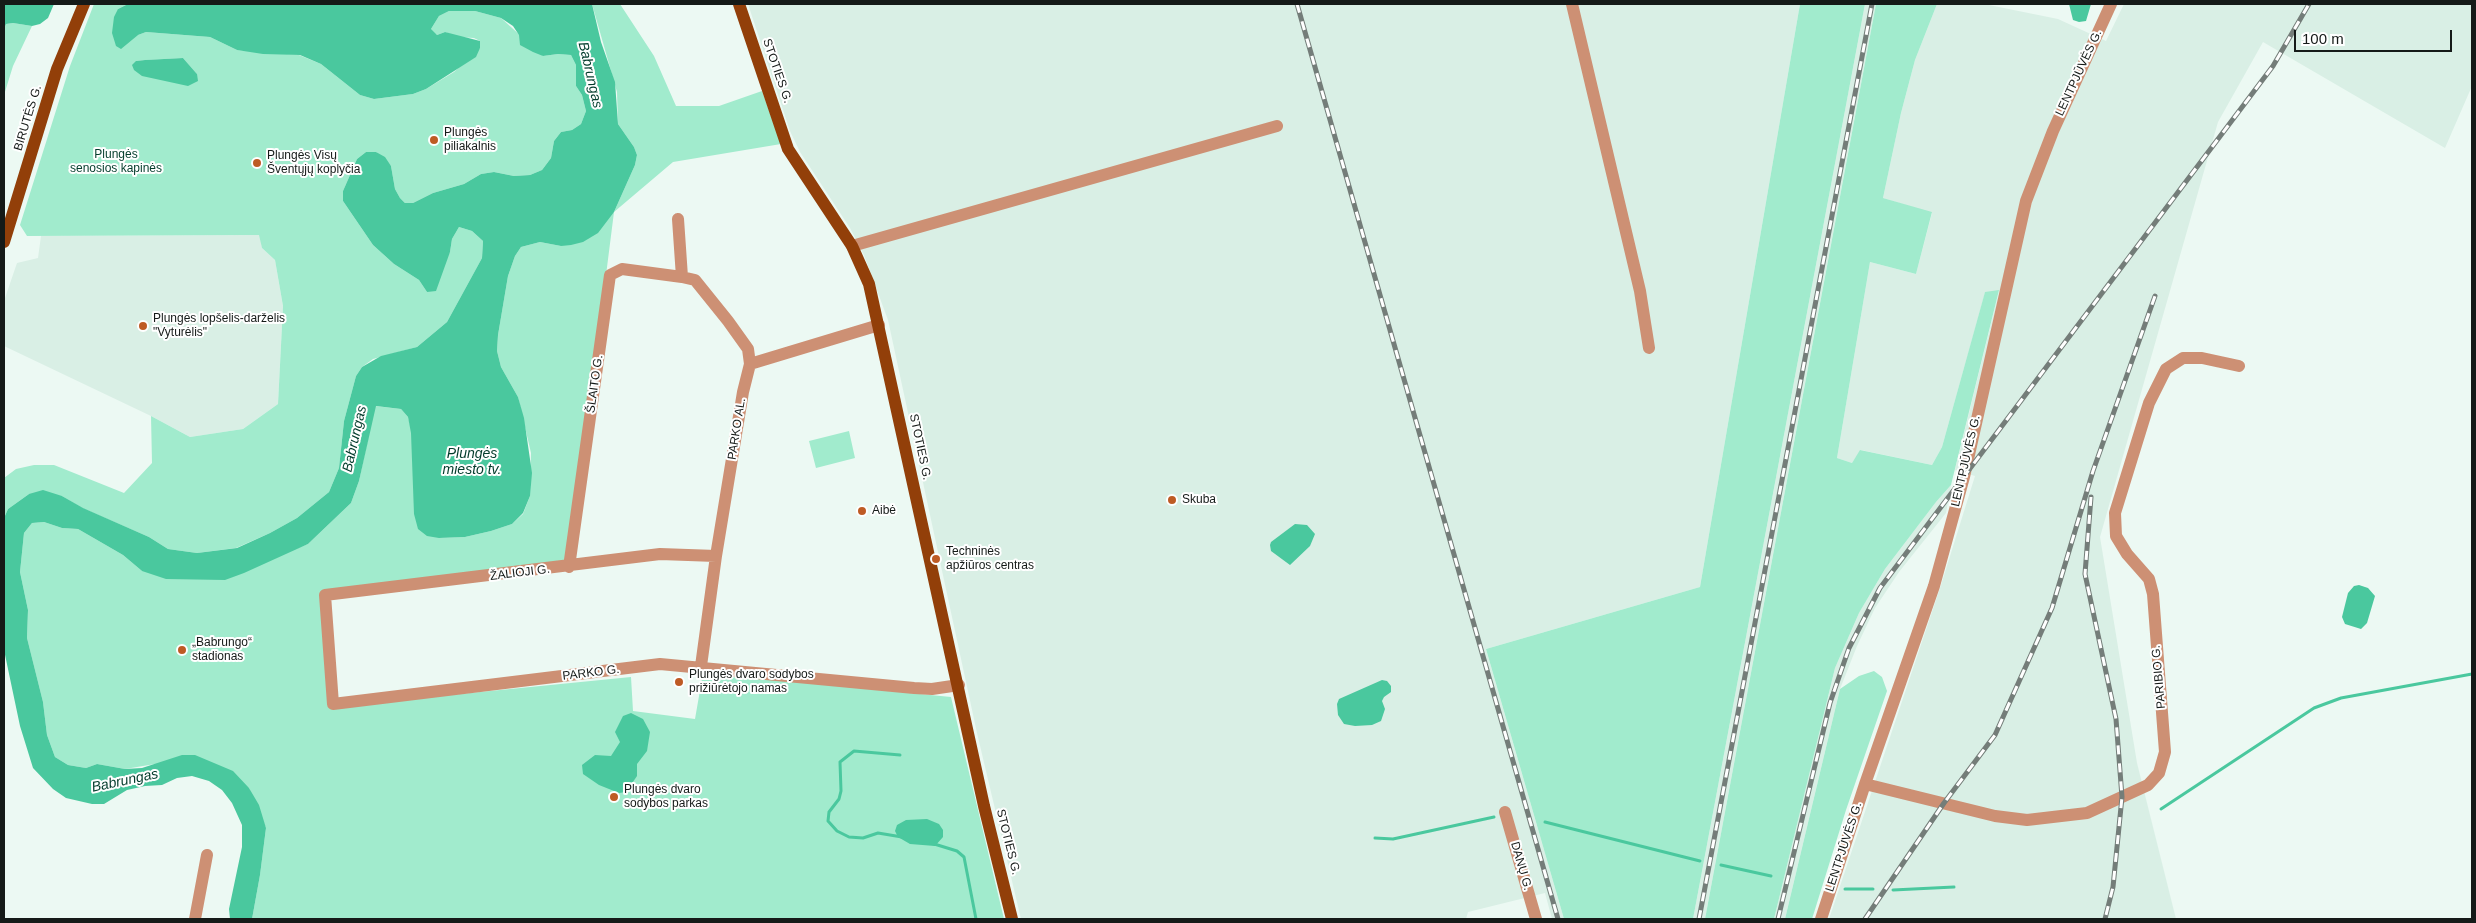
<!DOCTYPE html>
<html>
<head>
<meta charset="utf-8">
<style>
	body { margin:0 }
	#map { position:relative; width:2476px; height:923px; overflow:hidden; background:#ecf9f3; font-family:Arial,sans-serif }
	canvas { display:block }
	.frame { position:absolute; inset:0; border:5px solid #151a18; pointer-events:none }
	.scale { position:absolute; left:2294px; top:30px; width:158px; height:22px; box-sizing:border-box; border:2px solid #151a18; border-top:0; padding-left:6px; font-size:15px; line-height:18px; white-space:nowrap; color:#151a18; -webkit-text-stroke:4px #fff; paint-order:stroke }
</style>
</head>
<body>
<div id="map">
<canvas width="2476" height="923"></canvas>
<div class="frame"></div>
<div class="scale">100 m</div>
</div>
<script>
const ctx = document.querySelector('canvas').getContext('2d');
ctx.lineJoin = 'round';
function fillPath(path, color) {
  ctx.fillStyle = color;
  ctx.fill(path, 'evenodd');
}
function poly(rows) {
  const path = new Path2D();
  for (const r of rows) {
    path.moveTo(r[0], r[1]);
    for (let i = 2; i < r.length; i += 2) path.lineTo(r[i], r[i + 1]);
  }
  return path;
}
function stroke(path, color, width, dash) {
  ctx.strokeStyle = color;
  ctx.lineWidth = width;
  ctx.lineCap = dash ? 'butt' : 'round';
  ctx.setLineDash(dash || []);
  ctx.stroke(path);
}
function drawText(font, color, halo, rows, align = 'center') {
  ctx.font = font + ' Arial,sans-serif';
  ctx.lineWidth = 4;
  ctx.setLineDash([]);
  ctx.textBaseline = 'middle';
  ctx.strokeStyle = halo;
  ctx.fillStyle = color;
  for (const [text, x, y, turn = 0] of rows) {
    ctx.save();
    ctx.translate(x, y);
    ctx.rotate((+turn || 0) * Math.PI / 180);
    ctx.textAlign = isNaN(turn) ? turn : align;
    if (halo) ctx.strokeText(text, 0, 0);
    ctx.fillText(text, 0, 0);
    ctx.restore();
  }
}
fillPath(poly([
	[748,4,1800,4,1700,587,1486,649,1564,919,1552,919,1545,893,1468,912,1466,919,1021,919,977,733,888,320,864,255,850,228,800,152,790,131],
	[1865,4,1876,4,1705,919,1693,919],
	[1937,4,1984,4,2058,19,2106,41,2124,4,2472,4,2472,86,2445,148,2263,42,2218,122,2100,537,2137,763,2176,919,1829,919,1941,585,1975,476,1955,470,1999,291,1985,293,1942,447,1932,465,1861,450,1852,463,1837,458,1870,262,1916,274,1932,213,1883,198,1901,113,1915,60],
	[260,235,262,248,275,260,283,306,278,404,243,429,190,437,151,416,4,346,4,301,17,263,38,258,41,236],
	[1951,485,1946,513,1899,572,1875,608,1857,646,1840,689,1785,919,1774,919,1835,668,1859,613,1885,569,1936,502]
]), '#d9efe5');
fillPath(poly([
	[94,4,128,4,118,9,138,35,146,32,210,37,237,50,299,55,321,64,360,95,374,99,413,94,426,89,454,72,480,48,480,41,474,38,458,37,445,32,437,35,432,33,431,29,439,16,449,11,475,11,501,18,543,56,558,54,571,55,576,65,576,86,582,95,586,111,581,124,572,130,561,132,554,141,551,158,542,170,530,175,514,176,494,172,481,174,464,184,433,193,413,203,405,203,400,198,395,189,391,166,376,152,366,152,357,159,343,191,343,201,373,245,394,264,419,280,427,292,450,252,452,239,459,227,472,231,483,241,482,258,447,322,417,347,373,359,362,367,356,376,344,421,339,468,329,492,297,518,270,533,236,548,197,553,168,549,149,537,82,508,62,496,29,494,8,509,4,518,4,478,16,469,34,465,54,465,124,493,152,463,151,416,190,437,243,429,278,404,283,306,275,260,262,248,259,235,27,236,20,225,70,66],
	[183,58,197,74,136,61,145,60],
	[592,4,620,4,654,56,676,106,719,106,762,91,781,144,673,162,614,212,569,567,323,593,329,707,631,677,633,711,695,719,703,673,951,697,1004,919,252,919,260,875,266,828,249,788,155,764,125,769,97,764,86,768,68,765,55,757,47,735,43,702,27,638,28,610,20,572,24,533,32,523,44,522,62,528,78,529,123,555,142,571,290,551,308,544,351,503,359,481,375,406,401,409,408,417,439,538,465,537,491,531,512,524,523,514,530,496,531,453,518,397,501,367,497,351,498,335,508,276,515,256,521,247,540,242,561,246,614,212,635,165,637,155,634,147,618,124,617,92],
	[1800,4,1865,4,1693,919,1564,919,1486,649,1700,587],
	[1876,4,1937,4,1915,60,1901,113,1883,198,1932,212,1916,274,1870,262,1837,458,1852,463,1860,450,1932,465,1942,447,1985,292,1999,290,1951,485,1936,502,1885,569,1859,613,1835,668,1774,919,1705,919],
	[13,23,32,26,13,66,4,95,4,29,6,24],
	[849,431,855,458,816,468,809,441],
	[1874,671,1882,677,1887,691,1846,810,1812,919,1785,919,1840,689,1859,676]
]), '#a1ebcd');
fillPath(poly([
	[4,4,54,4,48,18,40,24,32,26,13,23,6,24,4,29],
	[128,4,592,4,601,42,615,82,618,124,634,147,637,155,635,165,614,212,598,233,583,242,571,245,561,246,540,242,521,247,515,256,508,276,498,335,497,351,501,367,518,397,524,418,532,473,530,496,523,513,512,524,491,531,465,537,439,538,427,536,418,529,414,514,411,433,408,417,401,409,376,406,359,481,351,503,308,544,244,573,225,580,166,579,142,571,123,555,78,529,62,528,44,522,32,523,24,533,20,572,28,610,27,638,43,702,47,735,55,757,68,765,86,768,97,764,125,769,142,768,182,755,195,755,233,771,249,788,259,805,266,828,260,875,252,919,230,919,229,909,242,847,242,825,232,803,222,790,209,781,192,776,177,778,162,785,145,786,127,790,104,804,92,804,66,798,53,789,33,768,20,726,4,650,4,518,8,509,29,494,43,490,62,496,83,508,149,537,168,549,197,553,237,548,270,533,297,518,329,492,339,468,344,421,356,376,362,367,381,356,417,347,447,322,482,258,483,241,472,231,459,227,452,239,450,252,436,291,427,292,419,280,394,264,373,245,343,201,343,191,357,159,366,152,376,152,385,157,391,166,395,189,400,198,405,203,413,203,433,193,464,184,481,174,494,172,514,176,530,175,542,170,551,158,554,141,561,132,572,130,581,124,586,111,582,95,576,86,576,65,571,55,558,54,543,56,533,52,520,45,519,35,513,26,501,18,475,11,449,11,439,16,431,29,437,35,445,32,480,41,480,48,476,57,426,89,413,94,374,99,360,95,321,64,300,55,263,54,237,50,210,37,146,32,138,35,121,49,116,46,112,33,114,17,118,9],
	[2069,4,2091,4,2086,21,2079,22,2073,20],
	[183,58,197,74,198,81,188,86,142,76,134,70,132,65,136,61,145,60],
	[1295,524,1307,525,1315,534,1310,546,1290,565,1271,551,1270,545,1271,542],
	[2359,585,2368,588,2375,596,2367,623,2361,629,2345,624,2342,617,2348,593,2354,586],
	[1382,680,1387,681,1391,686,1391,692,1384,697,1382,701,1385,709,1381,721,1372,725,1355,726,1344,724,1338,715,1337,704,1339,699],
	[631,713,643,719,650,732,647,751,637,764,637,776,626,792,619,793,599,785,583,774,582,765,595,755,611,756,620,742,615,732,623,716],
	[927,819,939,824,943,830,943,837,935,846,910,844,898,837,895,831,897,825,906,820]
]), '#4ac89e');
stroke(poly([
	[900,755,854,751,840,762,841,791,839,799,829,812,828,821,837,831,849,837,863,838,878,833,902,837],
	[2161,809,2314,708,2341,698,2472,674],
	[1545,822,1700,861],
	[1375,838,1393,839,1494,817],
	[931,843,957,851,964,857,976,919],
	[1721,865,1771,876],
	[1845,889,1873,889],
	[1893,890,1954,887]
]), '#4ac89e', 3);
stroke(poly([
	[1572,4,1640,291,1649,348],
	[678,219,682,277,695,280,728,321,748,349,750,364,743,392,716,556,701,666],
	[852,246,1277,126],
	[750,364,879,325],
	[716,556,660,554,325,595,333,704,660,664,914,688,932,689,959,685],
	[569,567,610,275,622,269,682,277],
	[1865,784,1995,816,2027,820,2087,813,2148,785,2159,773,2165,752,2153,594,2149,579,2127,554,2116,536,2115,513,2149,403,2166,369,2183,358,2202,358,2239,366],
	[1505,812,1536,919],
	[195,919,207,855],
	[1821,919,1865,784,1934,586,1964,477,2026,201,2053,131,2111,4]
]), '#cd9074', 12);
stroke(poly([
	[739,4,788,149,852,246,869,284,984,806,1012,919],
	[4,242,57,69,84,4]
]), '#923f09', 12);
const rail = poly([
	[1297,4,1558,919],
	[2091,497,2085,574,2116,719,2122,797,2113,887,2105,919],
	[1699,919,1872,4],
	[1778,919,1830,703,1849,648,1880,588,2273,66,2309,4],
	[1865,919,1944,803,1995,735,2052,608,2093,471,2155,296]
]);
stroke(rail, '#747d79', 5);
stroke(rail, '#fff', 3, [9]);
for (const [x, y, r, color] of [
	[434,140,5,"#be5b24"],
	[257,163,5,"#be5b24"],
	[143,326,5,"#be5b24"],
	[1172,500,5,"#be5b24"],
	[862,511,5,"#be5b24"],
	[936,559,5,"#be5b24"],
	[182,650,5,"#be5b24"],
	[679,682,5,"#be5b24"],
	[614,797,5,"#be5b24"]
]) {
  const dot = new Path2D();
  dot.arc(x, y, r, 0, 2 * Math.PI);
  ctx.fillStyle = color;
  ctx.fill(dot);
  stroke(dot, '#fff', 2);
}
drawText('12px', '#151a18', '#fff', [
	["STOTIES G.",777,71,71],
	["LENTPJŪVĖS G.",2079,73,-65],
	["BIRUTĖS G.",28,118,-73],
	["ŠLAITO G.",595,384,-82],
	["PARKO AL.",737,429,-81],
	["STOTIES G.",920,447,78],
	["LENTPJŪVĖS G.",1966,461,-77],
	["ŽALIOJI G.",520,573,-7],
	["PARKO G.",591,673,-7],
	["PARIBIO G.",2159,677,-95],
	["STOTIES G.",1008,842,76],
	["LENTPJŪVĖS G.",1844,847,-72],
	["DANŲ G.",1521,866,74]
]);
drawText('12px', '#151a18', '#fff', [
	["Plungės",444,133],
	["piliakalnis",444,147],
	["Plungės Visų",267,156],
	["Šventųjų koplyčia",267,170],
	["Plungės lopšelis-darželis",153,319],
	["\"Vyturėlis\"",153,333],
	["Skuba",1182,500],
	["Aibė",872,511],
	["Techninės",946,552],
	["apžiūros centras",946,566],
	["„Babrungo“",192,643],
	["stadionas",192,657],
	["Plungės dvaro sodybos",689,675],
	["prižiūrėtojo namas",689,689],
	["Plungės dvaro",624,790],
	["sodybos parkas",624,804]
], 'left');
drawText('12px', '#043d2c', '#fff', [
	["Plungės",116,155],
	["senosios kapinės",116,169]
]);
drawText('italic 14px', '#023b2b', '#fff', [
	["Babrungas",590,75,77],
	["Babrungas",355,439,-77],
	["Plungės",472,454],
	["miesto tv.",472,470],
	["Babrungas",125,781,-12]
]);
</script>
</body>
</html>
